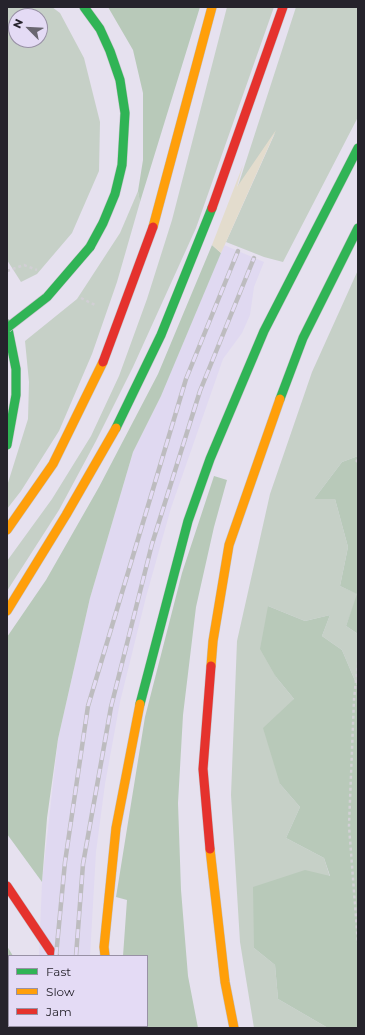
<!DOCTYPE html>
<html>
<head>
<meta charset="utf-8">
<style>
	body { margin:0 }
	#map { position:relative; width:365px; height:1035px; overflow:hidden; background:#e6e1ef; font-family:Montserrat,sans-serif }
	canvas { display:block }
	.frame { position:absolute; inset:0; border:8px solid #26232c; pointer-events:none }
	.legend { position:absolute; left:8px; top:955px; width:140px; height:72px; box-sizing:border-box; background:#e4dbf5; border:1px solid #9891a5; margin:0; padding:5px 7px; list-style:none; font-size:12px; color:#26232c }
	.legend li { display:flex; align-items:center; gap:8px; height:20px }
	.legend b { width:20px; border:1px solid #9891a5 }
	.north { position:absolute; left:8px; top:8px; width:40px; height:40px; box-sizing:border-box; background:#e4dbf5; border:1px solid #9891a5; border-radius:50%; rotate:294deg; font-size:11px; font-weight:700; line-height:16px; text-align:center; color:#26232c }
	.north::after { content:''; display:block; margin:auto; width:14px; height:18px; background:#696670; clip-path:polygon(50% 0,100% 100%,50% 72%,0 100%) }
</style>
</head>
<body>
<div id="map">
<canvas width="365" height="1035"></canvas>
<div class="frame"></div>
<ul class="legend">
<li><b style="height:5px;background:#30b455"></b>Fast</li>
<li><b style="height:5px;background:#ff9f0a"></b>Slow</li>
<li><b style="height:5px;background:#e5322d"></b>Jam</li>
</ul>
<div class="north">N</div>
</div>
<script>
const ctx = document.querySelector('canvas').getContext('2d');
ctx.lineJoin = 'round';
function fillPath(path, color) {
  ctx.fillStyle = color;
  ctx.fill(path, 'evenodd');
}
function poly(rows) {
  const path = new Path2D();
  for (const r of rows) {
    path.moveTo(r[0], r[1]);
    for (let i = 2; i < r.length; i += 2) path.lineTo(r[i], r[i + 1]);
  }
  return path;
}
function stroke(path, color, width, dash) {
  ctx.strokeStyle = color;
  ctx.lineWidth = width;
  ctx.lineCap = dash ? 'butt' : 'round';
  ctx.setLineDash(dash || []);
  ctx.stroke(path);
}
fillPath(poly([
	[224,245,264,262,254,287,250,315,242,333,223,359,171,508,146,597,120,702,105,784,96,852,90,956,39,956,42,882,58,739,90,598,133,452,161,396],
	[32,1026,91,1026,91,1028,32,1028]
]), '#e0d9f1');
fillPath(poly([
	[7,7,52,7,60,13,84,58,100,122,99,171,72,233,37,274,21,282,7,260],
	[16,16,40,16,40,40,16,40],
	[227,7,274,7,196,228,133,367,96,441,59,510,7,591,7,561,52,499,91,436,119,376,147,299,172,220],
	[296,7,358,7,358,117,283,262,264,257,226,242,275,133,237,189],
	[138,191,140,202,117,282,92,354,59,431,21,491,7,509,7,486,28,419,29,382,25,341,77,299,120,233],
	[358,270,358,456,342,462,314,499,335,499,348,547,340,586,358,594,346,626,358,634,358,688,342,650,322,636,330,615,305,621,268,606,276,677,294,699,280,784,300,807,286,838,324,858,330,877,254,948,275,965,278,999,328,1028,254,1028,240,942,231,795,237,641,270,494,312,372]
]), '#c6d0c7');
fillPath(poly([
	[108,7,200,7,140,202,138,191,143,160,143,93,133,50],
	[212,245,221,253,161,396,133,452,90,598,58,739,47,818,42,882,7,834,7,637,46,580,99,487,158,374],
	[358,456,358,634,346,626,357,594,340,586,348,547,335,499,314,499,342,462],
	[214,476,227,480,214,527,196,607,183,715,178,803,181,890,188,976,198,1028,137,1028,136,1026,147,1026,147,956,123,956,127,900,116,897,145,717,182,573],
	[268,606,305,621,330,615,322,636,342,650,358,688,358,1028,328,1028,278,999,275,965,254,948,253,887,305,870,330,876,324,858,286,838,300,807,280,784,263,728,294,699,276,677,260,649],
	[7,946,13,956,9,956,9,1008,7,1009]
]), '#b8c9b9');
fillPath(poly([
	[276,130,226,242,221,253,212,245,243,165,237,187]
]), '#e3dccd');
const fast = poly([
	[84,7,100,29,110,51,120,80,125,113,122,165,115,194,103,223,90,247],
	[7,324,16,369,16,395,7,445],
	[280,399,303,338,358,228],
	[116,428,161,335,212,208],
	[140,704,188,521,210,459,264,331,358,148],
	[97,1026,98,1028]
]);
const slow = poly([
	[153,227,212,7],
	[7,530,53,464,103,362],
	[7,611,66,515,116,428],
	[211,666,213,641,229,545,280,399],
	[210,849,225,982,234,1028],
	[105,956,104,947,116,828,140,704]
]);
const jam = poly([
	[212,208,283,7],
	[103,362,153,227],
	[210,849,203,769,211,666],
	[7,886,54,956]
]);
stroke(fast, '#c3c0c7', 10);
stroke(slow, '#c3c0c7', 10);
stroke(jam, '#c3c0c7', 10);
stroke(poly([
	[7,271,24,265,37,270],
	[81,298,95,305],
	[356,460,358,462],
	[358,662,354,699,349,826,358,944]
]), '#d1cfd4', 2.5, [3, 3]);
stroke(fast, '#30b455', 9);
stroke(slow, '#ff9f0a', 9);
stroke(jam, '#e5322d', 9);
const rail = poly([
	[56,956,65,862,88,706,186,379,238,251],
	[76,956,83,864,111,707,152,544,200,391,254,258],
	[54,1026,54,1028],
	[71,1028,72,1026]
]);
stroke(rail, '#bdbcbf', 4.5);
stroke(rail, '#e4dbf5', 3, [9]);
const fastBridge = poly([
	[7,328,47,297,90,247]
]);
stroke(fastBridge, '#c3c0c7', 10, []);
stroke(fastBridge, '#30b455', 9);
</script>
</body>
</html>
